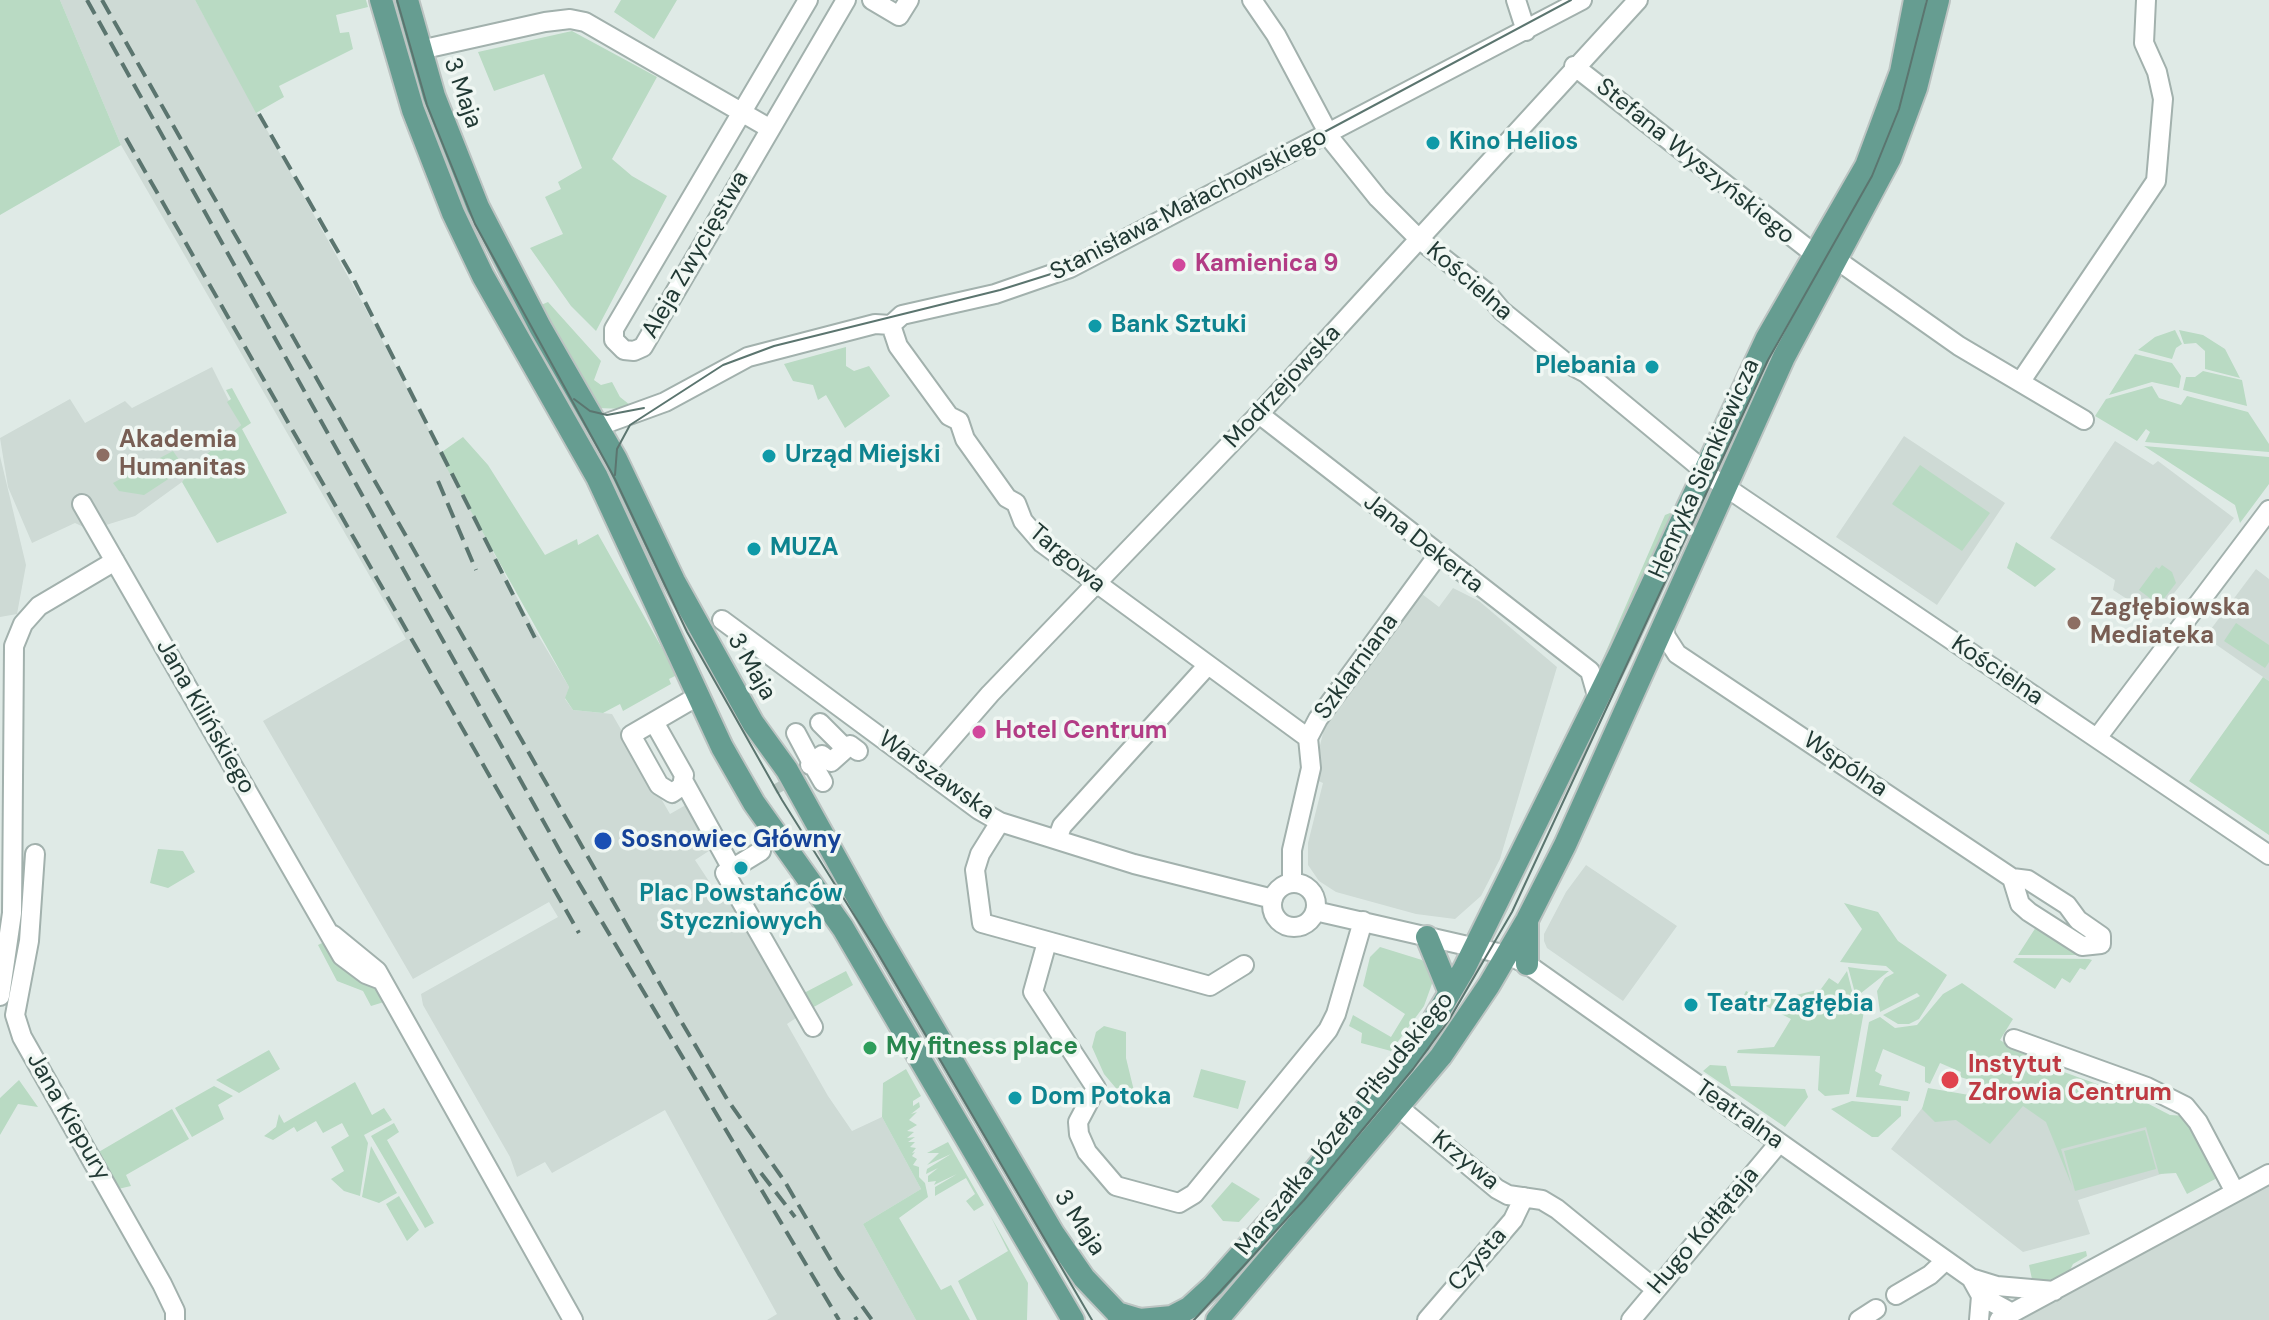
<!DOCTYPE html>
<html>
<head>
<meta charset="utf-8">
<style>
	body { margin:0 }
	canvas { display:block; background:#dfeae6 }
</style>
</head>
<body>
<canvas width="2269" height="1320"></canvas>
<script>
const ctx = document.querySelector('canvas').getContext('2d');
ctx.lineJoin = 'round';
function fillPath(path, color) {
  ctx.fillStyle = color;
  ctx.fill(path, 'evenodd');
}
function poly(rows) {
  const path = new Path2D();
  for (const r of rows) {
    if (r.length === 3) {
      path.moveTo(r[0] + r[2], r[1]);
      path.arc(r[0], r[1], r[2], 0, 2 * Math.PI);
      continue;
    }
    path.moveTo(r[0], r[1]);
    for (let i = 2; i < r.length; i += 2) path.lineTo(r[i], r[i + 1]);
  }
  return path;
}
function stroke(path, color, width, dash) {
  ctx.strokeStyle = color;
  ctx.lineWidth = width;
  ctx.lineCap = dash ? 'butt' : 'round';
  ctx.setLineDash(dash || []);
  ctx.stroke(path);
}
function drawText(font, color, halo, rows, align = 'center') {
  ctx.font = font + ' "DM Sans",sans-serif';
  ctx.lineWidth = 7;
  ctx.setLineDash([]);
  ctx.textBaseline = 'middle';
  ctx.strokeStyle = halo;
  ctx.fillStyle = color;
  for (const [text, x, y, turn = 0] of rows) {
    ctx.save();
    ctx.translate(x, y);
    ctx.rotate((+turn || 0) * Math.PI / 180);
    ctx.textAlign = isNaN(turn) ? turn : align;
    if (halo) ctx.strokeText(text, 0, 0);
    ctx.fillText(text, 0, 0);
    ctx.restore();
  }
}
fillPath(poly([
	[60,0,195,0,361,300,525,613,569,687,565,699,573,710,612,714,670,814,691,802,715,847,695,860,720,898,732,904,796,1018,787,1024,828,1096,852,1131,882,1117,921,1189,863,1224,916,1320,767,1320,777,1314,665,1110,552,1173,545,1162,517,1177,510,1157,423,1005,421,994,558,917,549,902,413,979,263,721,406,639,121,145],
	[212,367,241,425,195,464,182,482,135,516,90,530,75,523,32,543,8,487,0,438,70,399,85,423,125,401,132,408],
	[1904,436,2005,503,1937,605,1836,537],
	[2115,441,2153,465,2158,461,2234,518,2155,617,2113,590,2115,580,2050,538],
	[0,456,26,565,17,614,0,617],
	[2256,569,2269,579,2269,681,2205,637],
	[1453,588,1479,601,1557,667,1500,859,1481,896,1455,919,1416,914,1336,892,1319,881,1308,865,1308,843,1323,783,1312,778,1324,729,1422,594,1439,607],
	[1586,865,1677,926,1623,1001,1547,948,1544,941,1544,934,1566,892],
	[1991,1072,2152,1115,2168,1172,2078,1200,2090,1234,2023,1252,1891,1149,1926,1103,1977,1106],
	[2269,1180,2269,1320,2013,1320]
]), '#cedad5');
fillPath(poly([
	[0,0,60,0,121,145,0,215],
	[195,0,366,0,368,7,336,15,340,33,349,32,353,49,279,86,284,97,256,113],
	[621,0,677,0,654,39,614,12],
	[572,31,657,77,612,159,632,176,667,196,596,331,571,306,530,248,563,234,545,197,561,189,558,182,582,168,544,74,494,91,478,52],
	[548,302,601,361,594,380,601,385,612,382,620,397,630,405,625,409,597,408,541,305],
	[2175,330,2182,344,2176,348,2172,359,2138,350,2155,337],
	[2179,330,2203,335,2225,349,2240,378,2205,369,2205,351,2196,343,2184,344],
	[846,347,846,366,854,371,869,366,890,396,845,428,826,395,818,400,813,385,793,381,784,364],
	[2135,354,2172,363,2181,376,2179,388,2152,382,2109,395],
	[2203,371,2242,380,2247,406,2183,390,2186,377,2195,377],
	[2152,386,2159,398,2181,405,2187,396,2248,412,2269,444,2269,452,2145,442,2150,432,2146,429,2137,441,2095,416,2106,399],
	[232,388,251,423,242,429,287,513,217,543,182,482,195,464,241,425,227,402,231,399,226,390],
	[463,437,488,465,545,555,577,539,578,545,598,534,677,675,669,679,671,684,623,711,620,704,603,713,573,710,565,698,569,687,439,454],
	[2144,446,2269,457,2269,484,2240,523,2235,505],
	[173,451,182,464,176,474,144,495,119,491,113,483],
	[1920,465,1990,513,1962,551,1892,504],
	[1670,513,1675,516,1601,663,1665,515],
	[2016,542,2056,569,2035,587,2007,568],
	[2162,565,2172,572,2176,583,2159,605,2139,590,2156,567,2159,569],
	[2236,623,2269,645,2269,662,2265,668,2224,641],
	[2263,677,2269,681,2269,835,2189,781],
	[158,849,183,851,195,872,168,888,150,883],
	[1844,903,1878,912,1898,941,1947,975,1919,1019,1909,1024,1898,1024,1883,1015,1920,996,1917,993,1880,1012,1877,991,1885,978,1894,973,1886,966,1840,962,1862,929],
	[2038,924,2085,955,2018,955],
	[326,941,376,987,384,1002,371,1006,363,991,337,981,318,945],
	[1380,947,1422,960,1431,970,1433,981,1424,1006,1391,1051,1361,1043,1362,1033,1349,1026,1353,1015,1391,1037,1405,1014,1363,986,1370,957],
	[2016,958,2089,959,2092,960,2085,970,2080,968,2070,983,2062,978,2055,989,2013,962],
	[1848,967,1869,970,1889,971,1856,997],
	[846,971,853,985,812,1008,804,993],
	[1847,971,1854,999,1864,1011,1849,1094,1825,1096,1818,1090,1820,1056,1737,1053,1738,1050,1774,1047,1791,1019,1744,995,1746,991,1765,1000,1796,995,1821,989,1829,978,1838,984],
	[1962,983,2013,1019,2000,1040,2011,1047,2047,1059,2050,1067,2141,1100,2170,1115,2187,1116,2219,1177,2187,1194,2176,1173,2159,1174,2146,1127,2061,1149,2072,1186,2046,1122,2023,1106,1990,1144,1956,1120,1935,1122,1922,1109,1928,1088,1981,1097,1984,1084,1960,1077,1961,1072,1940,1063,1930,1084,1925,1082,1925,1067,1883,1049,1875,1071,1882,1075,1879,1085,1910,1092,1908,1101,1856,1097,1869,1022,1880,1017,1895,1028,1917,1025,1943,994],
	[1104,1026,1126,1032,1126,1058,1135,1095,1120,1093,1104,1074,1092,1047,1096,1032],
	[269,1050,280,1069,239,1093,216,1080],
	[1710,1065,1726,1066,1731,1086,1805,1089,1808,1097,1785,1127,1703,1071],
	[906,1069,921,1096,913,1101,913,1106,919,1102,920,1107,911,1114,917,1112,909,1120,917,1125,907,1131,914,1132,907,1138,915,1137,908,1142,915,1142,910,1147,916,1148,912,1153,915,1152,912,1156,917,1159,913,1165,919,1167,919,1177,925,1183,928,1197,899,1218,941,1290,951,1285,970,1320,916,1320,863,1224,921,1189,882,1117,883,1083],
	[1201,1069,1246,1081,1238,1109,1193,1097],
	[19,1080,38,1107,18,1104,0,1135,0,1098],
	[355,1082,372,1115,384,1108,392,1120,364,1135,368,1143,360,1196,344,1191,331,1179,344,1171,331,1147,349,1136,342,1123,323,1133,316,1121,297,1132,294,1127,273,1140,264,1136,276,1127,279,1114,284,1123],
	[214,1086,233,1096,218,1105,224,1119,192,1137,175,1108],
	[1852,1101,1901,1106,1901,1116,1878,1137,1872,1137,1831,1109],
	[172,1109,189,1139,126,1175,131,1186,118,1189,97,1153],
	[394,1123,399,1132,387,1140,434,1223,425,1228,371,1136],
	[2145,1130,2156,1169,2075,1191,2064,1151],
	[948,1142,984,1205,974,1211,966,1201,975,1194,966,1178,935,1196,935,1187,957,1174,934,1185,936,1181,928,1182,928,1176,938,1168,926,1174,927,1169,951,1154,927,1165,939,1153,927,1153],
	[371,1146,397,1193,379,1203,362,1197],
	[1232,1182,1260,1199,1239,1222,1223,1221,1211,1206],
	[399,1196,419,1230,407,1241,386,1204],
	[990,1215,1028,1283,1027,1320,977,1320,958,1281,1008,1251],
	[2086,1251,2087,1256,2073,1264,2067,1276,2033,1284,2029,1265]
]), '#b9dac3');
stroke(poly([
	[780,781,785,790]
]), '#b9c7c2', 18, [18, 9]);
const minor = poly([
	[808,0,614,329,614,340,624,350,634,351,643,347,846,0],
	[872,0,899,16,909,0],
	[1252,0,1276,35,1333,142,1378,198,1419,239,1486,292,1502,311,1565,362,1586,373,1714,479,2269,855],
	[1516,0,1526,31],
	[420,50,545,22,570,19,585,22,769,128],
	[1574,66,1817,256],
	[1837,260,1959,346,2084,420],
	[891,325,898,346,949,416,959,421,965,439,1007,498,1016,503,1023,521,1042,543,1308,738],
	[2021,381,2156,181,2163,99,2157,72,2144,43,2146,0],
	[1259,414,1590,671,1598,699],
	[599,426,665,402,748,357,875,324,891,325,902,315,995,294,1070,268,1582,0],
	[82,504,342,956,366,974,379,979],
	[722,620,979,810,1000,822,1134,864,1273,899],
	[1663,626,1666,637,1677,654,2012,878,2028,880,2067,905,2078,920,2101,936,2101,944,2082,946,2029,912,2020,904,2012,878],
	[654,722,684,775,682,786,672,793,659,785,631,735,698,696],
	[820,723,846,749],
	[796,733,812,763,810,765],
	[2097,738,2269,510],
	[924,770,990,694,1259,414,1638,0],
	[684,782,732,869],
	[823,782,812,763,822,755,831,762,850,745,858,751],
	[1000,822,980,854,975,870,982,923,1210,986,1244,965],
	[1058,837,1062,826,1207,666],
	[761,851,725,873,813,1027],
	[35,854,29,941,15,1015,22,1037,162,1284,175,1311,175,1320],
	[1292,883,1292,850,1311,768,1308,738,1318,719,1438,555],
	[1294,905,22],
	[1315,911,1507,955,1527,964,1971,1278,1997,1286,2054,1291],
	[333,935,377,971,573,1320],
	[1047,942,1033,992,1096,1088,1078,1122,1079,1134,1087,1152,1116,1186,1179,1203,1194,1194,1328,1030,1336,1014,1363,921],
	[0,996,12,913,14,646,23,624,39,606,115,561],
	[2014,1039,2147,1087,2185,1106,2198,1122,2235,1192],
	[1397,1106,1497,1189,1508,1195,1542,1200,1557,1209,1654,1288],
	[1971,1278,1981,1296,2012,1313],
	[1896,1295,1930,1275,1945,1261],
	[1427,1320,1513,1220,1524,1197],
	[1631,1320,1779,1143],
	[1859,1320,1876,1309],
	[1979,1320,1981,1296],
	[1999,1320,2269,1174]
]);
const major = poly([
	[381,0,413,110,453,213,483,276,597,477,722,747,754,803,843,928,1073,1320],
	[407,0,434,96,478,207,540,327,616,459,674,581,753,723,787,770,874,927,1053,1233,1084,1278,1124,1320],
	[1527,921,1527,964],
	[1427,937,1450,993],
	[1117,1313,1140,1320,1172,1317],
	[1166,1320,1189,1308,1213,1286,1317,1168,1420,1043,1464,969,1620,653,1767,338,1866,166,1901,72,1915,0],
	[1217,1320,1441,1056,1489,985,1527,920,1565,845,1784,357,1890,158,1916,88,1938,0]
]);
stroke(minor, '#a2b1ad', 22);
stroke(major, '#bcc4c2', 26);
stroke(minor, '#fff', 18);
stroke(major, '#669d91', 22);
stroke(poly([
	[397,0,427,105,475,224,615,479,687,632,782,800,876,950,1092,1320],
	[574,399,590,411,607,415,644,408],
	[615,475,617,449,630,425,723,365,774,346,1000,290,1070,268,1571,0],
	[1194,1320,1304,1200,1413,1069,1449,1020,1512,912,1768,360,1872,176,1899,109,1927,0]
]), '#5b756f', 2);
stroke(poly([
	[87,0,561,853,839,1320],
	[102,0,681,1021,727,1099,785,1182,839,1274,872,1320],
	[259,114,352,276,538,644],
	[126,138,579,933],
	[438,481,476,570],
	[761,1173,795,1217],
	[855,1317,857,1320]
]), '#5b756f', 4, [16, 8]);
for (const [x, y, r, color] of [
	[1433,143,8,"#0f9aa8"],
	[1179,265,8,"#d1479c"],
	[1095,326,8,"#0f9aa8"],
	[1652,367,8,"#0f9aa8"],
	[103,455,8,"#8d6e63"],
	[769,456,8,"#0f9aa8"],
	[754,549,8,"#0f9aa8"],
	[2074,623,8,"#8d6e63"],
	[979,732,8,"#d1479c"],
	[603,841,10,"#1a4fb4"],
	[741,868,8,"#0f9aa8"],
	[1691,1005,8,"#0f9aa8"],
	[870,1048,8,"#2e9e5b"],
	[1950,1080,10,"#e0444e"],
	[1015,1098,8,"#0f9aa8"]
]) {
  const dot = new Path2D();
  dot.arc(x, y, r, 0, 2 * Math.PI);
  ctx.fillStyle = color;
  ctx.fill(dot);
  stroke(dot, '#f0f7f3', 3);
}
drawText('24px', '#213934', '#f0f7f3', [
	["3 Maja",462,93,71],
	["Stefana Wyszyńskiego",1695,162,39],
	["Stanisława Małachowskiego",1189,205,-27],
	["Aleja Zwycięstwa",696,255,-60],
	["Kościelna",1469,282,41],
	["Modrzejowska",1283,387,-47],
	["Henryka Sienkiewicza",1705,469,-66],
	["Jana Dekerta",1423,544,38],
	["Targowa",1067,559,40],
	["3 Maja",751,667,60],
	["Szklarniana",1357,667,-54],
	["Kościelna",1997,671,34],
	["Jana Kilińskiego",205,717,60],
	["Wspólna",1845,765,34],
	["Warszawska",936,776,35],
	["Teatralna",1739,1115,35],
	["Jana Kiepury",68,1117,60],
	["Marszałka Józefa Piłsudskiego",1345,1124,-51],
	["Krzywa",1465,1161,39],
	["3 Maja",1079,1223,57],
	["Hugo Kołłątaja",1704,1231,-50],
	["Czysta",1478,1260,-49]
]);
drawText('bold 24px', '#0d838f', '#f0f7f3', [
	["Kino Helios",1449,143],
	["Bank Sztuki",1111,326],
	["Plebania",1636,367,"right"],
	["Urząd Miejski",785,456],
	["MUZA",770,549],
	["Plac Powstańców",741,895,"center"],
	["Styczniowych",741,923,"center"],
	["Teatr Zagłębia",1707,1005],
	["Dom Potoka",1031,1098]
], 'left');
drawText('bold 24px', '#b23c85', '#f0f7f3', [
	["Kamienica 9",1195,265],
	["Hotel Centrum",995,732]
], 'left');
drawText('bold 24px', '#785e54', '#f0f7f3', [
	["Akademia",119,441],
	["Humanitas",119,469],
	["Zagłębiowska",2090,609],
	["Mediateka",2090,637]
], 'left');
drawText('bold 24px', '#164399', '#f0f7f3', [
	["Sosnowiec Główny",621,841]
], 'left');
drawText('bold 24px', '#27864d', '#f0f7f3', [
	["My fitness place",886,1048]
], 'left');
drawText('bold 24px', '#be3a42', '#f0f7f3', [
	["Instytut",1968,1066],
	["Zdrowia Centrum",1968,1094]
], 'left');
</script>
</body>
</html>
